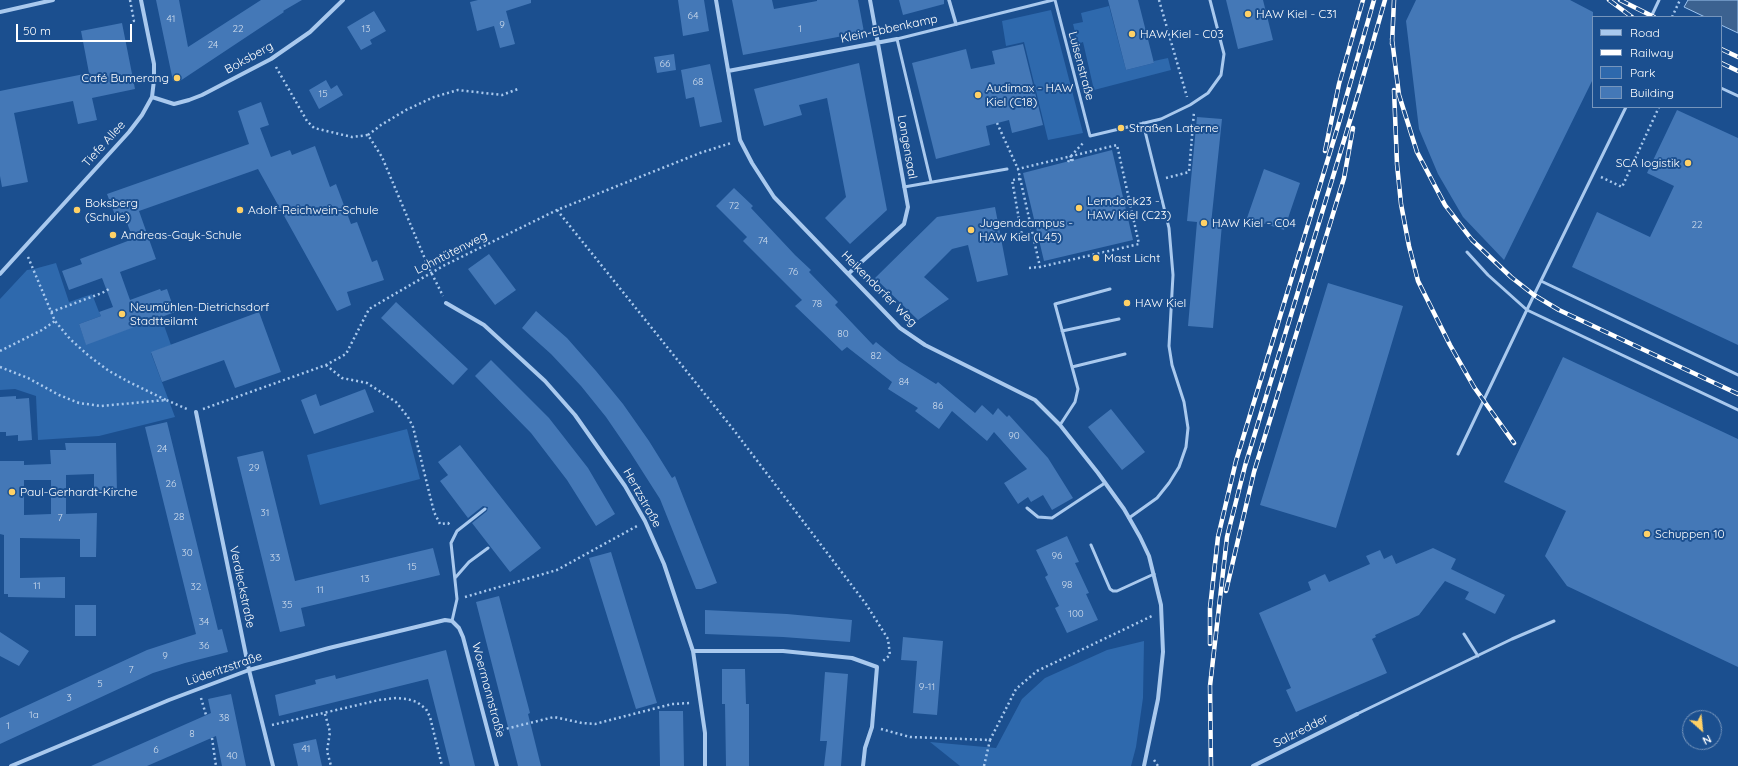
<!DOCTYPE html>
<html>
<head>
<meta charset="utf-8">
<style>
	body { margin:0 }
	#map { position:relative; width:1738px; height:766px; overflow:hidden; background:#1b4f8f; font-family:Quicksand,sans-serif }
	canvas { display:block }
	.legend { position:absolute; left:1592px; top:16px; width:130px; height:92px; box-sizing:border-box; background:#1b4f8f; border:1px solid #7695bc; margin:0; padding:5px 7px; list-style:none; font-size:12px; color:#fff }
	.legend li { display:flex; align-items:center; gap:8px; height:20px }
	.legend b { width:20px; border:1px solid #7695bc }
	.north { position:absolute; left:1682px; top:710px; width:40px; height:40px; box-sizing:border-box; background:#1b4f8f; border:1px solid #7695bc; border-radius:50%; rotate:153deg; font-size:11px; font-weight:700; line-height:16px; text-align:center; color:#fff }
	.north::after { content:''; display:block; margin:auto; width:14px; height:18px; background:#ffd166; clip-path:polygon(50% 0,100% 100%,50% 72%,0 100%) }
	.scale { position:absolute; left:16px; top:24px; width:116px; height:18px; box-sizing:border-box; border:2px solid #fff; border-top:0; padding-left:5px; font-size:12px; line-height:14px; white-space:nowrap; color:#fff; -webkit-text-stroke:3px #1b4f8f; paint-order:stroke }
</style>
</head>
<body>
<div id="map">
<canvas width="1738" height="766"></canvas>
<ul class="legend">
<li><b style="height:5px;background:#a9c9ee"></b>Road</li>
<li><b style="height:5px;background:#fff"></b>Railway</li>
<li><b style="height:11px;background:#2e69ad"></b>Park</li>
<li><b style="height:11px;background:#4478b7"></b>Building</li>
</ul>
<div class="north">N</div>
<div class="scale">50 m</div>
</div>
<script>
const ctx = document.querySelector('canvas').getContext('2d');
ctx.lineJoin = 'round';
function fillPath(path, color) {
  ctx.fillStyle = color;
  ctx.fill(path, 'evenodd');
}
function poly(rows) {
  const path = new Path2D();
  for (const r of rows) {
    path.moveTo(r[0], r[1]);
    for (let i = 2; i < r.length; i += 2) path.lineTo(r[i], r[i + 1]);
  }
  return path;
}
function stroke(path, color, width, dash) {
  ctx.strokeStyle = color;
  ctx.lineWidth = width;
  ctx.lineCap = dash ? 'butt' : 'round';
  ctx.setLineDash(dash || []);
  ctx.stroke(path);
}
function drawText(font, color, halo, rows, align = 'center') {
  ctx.font = font + ' Quicksand,sans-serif';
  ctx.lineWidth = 4;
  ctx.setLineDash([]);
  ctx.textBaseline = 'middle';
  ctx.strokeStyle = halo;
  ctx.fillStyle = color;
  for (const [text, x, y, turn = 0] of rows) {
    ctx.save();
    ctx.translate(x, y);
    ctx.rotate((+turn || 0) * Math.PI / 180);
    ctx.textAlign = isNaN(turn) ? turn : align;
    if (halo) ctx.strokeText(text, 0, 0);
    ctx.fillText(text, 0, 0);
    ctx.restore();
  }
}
fillPath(poly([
	[1109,6,1126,70,1154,63,1154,61,1168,58,1171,70,1094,90,1083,42,1078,44,1073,24,1083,22,1081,13],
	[1051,10,1083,133,1048,140,1024,42,1006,46,1002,21],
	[56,263,69,302,92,294,99,312,101,316,79,324,86,344,161,317,171,345,151,353,175,417,99,436,38,440,36,396,15,389,0,390,0,299,27,270,34,269],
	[407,429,420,479,320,505,307,455],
	[1144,641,1143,698,1136,747,1131,766,960,766,930,742,996,748,1022,699,1045,678,1107,650]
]), '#2e69ad');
const water = poly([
	[1688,0,1738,0,1738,33,1721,25,1721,17,1705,17,1684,7,1688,0]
]);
fillPath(water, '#3c6290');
stroke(water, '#9cc4f0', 1);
fillPath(poly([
	[156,0,179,0,188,47,261,0,302,0,283,11,284,12,180,81,173,81],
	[478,0,531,0,531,3,506,11,515,44,500,48,494,26,477,31,470,2],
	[678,0,704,0,709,31,683,36],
	[732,0,772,0,774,9,817,1,817,0,858,0,864,32,743,55],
	[899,0,944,0,944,4,903,15],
	[1108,0,1138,0,1154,63,1126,70],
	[1226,0,1263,0,1273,40,1238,49],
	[1416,0,1570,0,1593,12,1593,79,1504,260,1463,217,1438,174,1419,129,1406,21],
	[374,11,386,31,370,40,372,44,361,50,347,27],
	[122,23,135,89,92,98,97,120,78,124,73,101,14,113,28,182,2,187,0,176,0,91,89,73,81,31],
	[1023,44,1043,125,1012,133,1009,120,986,126,990,145,936,159,912,63,966,49,971,69,995,64,992,51],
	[674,54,676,70,657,73,654,57],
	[859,63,887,210,850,244,825,218,846,197,827,98,799,105,802,115,764,126,754,89],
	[710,64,722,122,700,127,694,97,686,99,681,70],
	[326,80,331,89,337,85,343,95,319,109,309,90],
	[261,102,269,125,260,128,271,157,290,150,292,155,315,146,330,187,336,184,351,224,357,222,372,262,377,260,384,280,347,292,351,305,337,311,258,169,139,211,156,259,120,272,130,300,160,289,161,291,167,289,175,312,86,345,79,324,101,316,99,312,113,307,102,278,69,290,62,271,82,264,80,259,133,239,123,212,115,215,107,194,249,144,238,111],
	[1677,110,1738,138,1738,345,1572,267,1597,212,1650,237,1674,186,1647,173],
	[1197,117,1222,119,1211,224,1222,224,1213,328,1188,326,1197,222,1187,221],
	[1112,150,1133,240,1044,261,1023,173],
	[1264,169,1300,183,1284,230,1247,218],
	[734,188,753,206,751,208,795,255,811,270,809,272,838,302,835,305,873,345,876,342,899,361,936,384,938,382,975,413,982,405,993,415,998,408,1007,417,1009,415,1048,458,1073,498,1052,510,1043,495,1031,502,1028,497,1018,504,1004,483,1027,469,994,432,987,441,952,411,939,429,915,411,918,408,888,389,892,382,847,347,842,351,795,306,802,300,743,241,747,237,716,206],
	[995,207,1008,275,977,282,968,245,952,249,924,277,949,299,918,320,875,278,937,217],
	[489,254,516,290,495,305,468,269],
	[1328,283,1403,306,1336,528,1260,505],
	[396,302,468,369,453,385,381,318],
	[536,311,567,338,596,371,623,404,649,441,672,478,675,476,717,583,701,589,696,589,660,499,630,452,606,417,581,386,551,354,522,328],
	[259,312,281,372,235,388,224,360,162,382,151,352],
	[1563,357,1738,439,1738,667,1567,586,1545,556,1566,511,1504,482],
	[491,360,549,418,588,468,615,514,596,526,567,480,531,433,475,376],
	[365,389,374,412,314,434,301,400,316,394,320,406],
	[16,396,16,399,29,398,32,440,18,441,18,435,6,436,6,432,0,432,0,397],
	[1111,409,1145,452,1122,470,1088,427],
	[167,422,218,630,222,629,228,652,185,663,153,673,0,744,0,718,147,650,196,634,145,427],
	[65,443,116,443,117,494,94,494,94,474,66,475,66,514,97,513,96,557,80,557,80,539,20,538,20,578,65,577,65,598,8,597,8,594,4,594,4,535,0,534,0,461,24,461,24,465,51,464,50,450,66,450],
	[24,480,51,480,51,514,24,515],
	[460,445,541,548,510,572,472,523,487,511,488,507,483,506,468,518,440,481,448,475,438,462],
	[263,451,295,581,433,548,440,575,301,608,305,626,280,632,237,457],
	[1067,536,1079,562,1075,563,1089,593,1086,594,1098,620,1067,633,1055,608,1059,606,1045,577,1048,575,1036,550],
	[1433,548,1456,559,1451,569,1505,595,1495,614,1465,599,1469,592,1445,581,1419,615,1375,635,1376,637,1372,639,1387,673,1296,712,1286,690,1291,688,1259,613,1311,590,1308,582,1325,574,1329,582,1370,564,1366,556,1380,550,1384,559,1392,555,1396,564],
	[611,552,657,703,636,709,589,558],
	[499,596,530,713,528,714,541,766,518,766,476,602],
	[75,605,96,605,96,636,75,636],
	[705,610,787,614,852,620,850,642,783,637,705,634],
	[0,632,29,651,19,666,0,656],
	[903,637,943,641,937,715,913,713,917,661,901,660],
	[446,650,475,766,450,766,428,679,279,716,275,695,316,684,315,680,335,675,336,679],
	[722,669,745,669,746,704,749,704,749,766,726,766,725,704,722,704],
	[825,672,848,674,841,766,824,766,827,741,820,741],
	[231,694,246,766,222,766,216,736,147,766,91,766,211,713,208,699],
	[659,711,683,711,684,766,660,766],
	[316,739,322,766,298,766,293,744]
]), '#4478b7');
stroke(poly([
	[130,0,134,21,136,20],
	[1159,0,1187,97],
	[1672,17,1680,0],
	[276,67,307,121,314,128,352,137,368,135,382,157,428,266,443,296],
	[997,123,1018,169,1040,267,1139,244,1117,145,1018,169,1015,169],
	[368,135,381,125,406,110,434,97,458,90,502,95,518,89],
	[1071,161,1071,156,1084,142],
	[1068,162,1071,156,1073,161],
	[1601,177,1622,187,1659,107],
	[1166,178,1189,172,1194,112],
	[1020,179,1012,180,1022,236,1032,233],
	[557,210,733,429,866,604,888,639,890,655,883,661],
	[28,257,55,321,70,339,89,356,109,371,129,382,166,400],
	[1029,268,1040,267],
	[51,312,102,293,109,289],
	[0,351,42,330,55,321],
	[326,365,342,378,367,383,396,402,408,417,413,427,434,512,440,524,448,523,450,525],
	[0,367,28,378,59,395,79,403,101,406,166,400,187,409],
	[203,409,326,365,346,354,369,309,443,266,557,210,700,153,731,143],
	[465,597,557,570,637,526],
	[201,698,206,715],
	[325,714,330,732,327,751,331,766],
	[272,725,379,700,396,698,407,699,417,702,426,709,430,717,442,766],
	[881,729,910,737,990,740,1016,689,1037,671,1152,616],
	[497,731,554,717,582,723,595,724,672,704,691,703],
	[212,738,216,766],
	[1154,760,1158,766],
	[984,766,990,740]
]), '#a9c9ee', 2.5, [2, 3]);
stroke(poly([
	[1055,0,1090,136,1161,119,1190,105,1208,93,1221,75,1224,54,1210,0],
	[1651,17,1659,0],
	[1721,88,1738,96],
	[931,182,897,39,1053,0],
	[904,187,1007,169],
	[1467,252,1488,275,1527,310,1738,410],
	[1541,281,1738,375],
	[1062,331,1119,319],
	[1072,367,1125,354],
	[1060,425,1075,402,1078,389,1055,304,1110,289],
	[1458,454,1534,295,1626,107],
	[1027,508,1038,517,1052,518,1105,483],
	[1129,518,1157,498,1169,483,1179,467,1186,447,1188,428,1184,402,1172,365,1169,346,1173,275,1169,228,1143,123],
	[1091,545,1110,589,1113,591,1117,591,1154,574],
	[455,578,469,562,488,548],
	[452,621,457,599,451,543,457,531,485,509],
	[1464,634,1478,656],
	[1357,714,1512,639,1554,621]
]), '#a9c9ee', 3);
stroke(poly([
	[949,0,956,24]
]), '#a9c9ee', 3.5);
stroke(poly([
	[716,0,740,140,752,163,774,197,900,328,925,345,1035,400,1060,425,1098,473,1124,509,1140,537,1149,556,1161,605,1163,652,1158,699,1144,766],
	[0,12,53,0],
	[728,71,897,39],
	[152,97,174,104,189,100,202,95,271,59,310,32,343,0],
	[0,274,129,132,142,115,152,97,154,80,154,64,141,0],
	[848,274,904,224,908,207,870,0],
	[446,303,484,325,545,381,575,415,625,486,645,521,664,564,693,651,705,733,705,766],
	[196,412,249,670,273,766],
	[693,651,783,651,852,658,877,667,872,727,865,748,863,766],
	[11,766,169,700,249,670,329,648,445,620,452,621,459,628,463,637,497,766],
	[1253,766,1357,714]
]), '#a9c9ee', 4);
const rail = poly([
	[1609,0,1632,17],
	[1620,0,1654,17],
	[1392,39,1399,95,1417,152,1445,205,1472,240,1511,277,1534,295,1559,310,1738,394],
	[1392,44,1394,0],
	[1721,49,1738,57],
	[1721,63,1738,71],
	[1394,90,1397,164,1401,204,1409,246,1418,281,1450,345,1474,387,1514,443],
	[1325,151,1339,84,1363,0],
	[1226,591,1254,472,1344,178,1353,128],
	[1210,644,1210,608,1218,537,1236,461,1338,126,1374,0],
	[1211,766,1210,686,1227,537,1245,466,1359,91,1385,0]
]);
stroke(rail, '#fff', 4.5);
stroke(rail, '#1b4f8f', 3, [9]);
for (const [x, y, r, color] of [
	[1248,14,4,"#ffd166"],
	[1132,34,4,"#ffd166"],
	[177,78,4,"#ffd166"],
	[978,95,4,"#ffd166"],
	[1121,128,4,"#ffd166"],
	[1688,163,4,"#ffd166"],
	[1079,208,4,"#ffd166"],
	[77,210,4,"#ffd166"],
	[240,210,4,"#ffd166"],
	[1204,223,4,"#ffd166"],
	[971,230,4,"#ffd166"],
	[113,235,4,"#ffd166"],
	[1096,258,4,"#ffd166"],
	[1127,303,4,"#ffd166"],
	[122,314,4,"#ffd166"],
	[12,492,4,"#ffd166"],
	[1647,534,4,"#ffd166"]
]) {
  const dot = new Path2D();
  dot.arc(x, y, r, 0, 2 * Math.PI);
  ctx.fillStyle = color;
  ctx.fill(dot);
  stroke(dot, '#1b4f8f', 1.5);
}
drawText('10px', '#d0dded', null, [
	["64",693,16],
	["41",171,19],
	["9",502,25],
	["22",238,29],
	["13",366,29],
	["1",800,29],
	["24",213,45],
	["66",665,64],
	["68",698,82],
	["15",323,94],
	["72",734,206],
	["22",1697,225],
	["74",763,241],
	["76",793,272],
	["78",817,304],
	["80",843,334],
	["82",876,356],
	["84",904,382],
	["86",938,406],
	["90",1014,436],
	["24",162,449],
	["29",254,468],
	["26",171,484],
	["31",265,513],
	["28",179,517],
	["7",60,518],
	["30",187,553],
	["96",1057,556],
	["33",275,558],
	["15",412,567],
	["13",365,579],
	["98",1067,585],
	["11",37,586],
	["32",196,587],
	["11",320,590],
	["35",287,605],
	["100",1076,614],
	["34",204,622],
	["36",204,646],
	["9",165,656],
	["7",131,670],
	["5",100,684],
	["9-11",927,687],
	["3",69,698],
	["1a",34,715],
	["38",224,718],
	["1",8,726],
	["8",192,734],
	["41",306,749],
	["6",156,750],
	["40",232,756]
]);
drawText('12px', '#fff', '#1b4f8f', [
	["HAW Kiel - C31",1256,14],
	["HAW Kiel - C03",1140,34],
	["Café Bumerang",169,78,"right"],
	["Audimax - HAW",986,88],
	["Kiel (C18)",986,102],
	["Straßen Laterne",1129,128],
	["SCA logistik",1680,163,"right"],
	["Lerndock23 -",1087,201],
	["HAW Kiel (C23)",1087,215],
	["Boksberg",85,203],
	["(Schule)",85,217],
	["Adolf-Reichwein-Schule",248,210],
	["Jugendcampus -",979,223],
	["HAW Kiel (L45)",979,237],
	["HAW Kiel - C04",1212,223],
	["Andreas-Gayk-Schule",121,235],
	["Mast Licht",1104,258],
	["HAW Kiel",1135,303],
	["Neumühlen-Dietrichsdorf",130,307],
	["Stadtteilamt",130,321],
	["Paul-Gerhardt-Kirche",20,492],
	["Schuppen 10",1655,534]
], 'left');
drawText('12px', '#fff', '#1b4f8f', [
	["Klein-Ebbenkamp",889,29,-12],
	["Boksberg",249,58,-29],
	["Luisenstraße",1081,66,75],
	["Tiefe Allee",104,144,-48],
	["Langensaal",907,147,80],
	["Lohntütenweg",451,253,-27],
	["Heikendorfer Weg",879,289,45],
	["Hertzstraße",642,498,61],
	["Verdieckstraße",242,587,78],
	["Lüderitzstraße",224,669,-19],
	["Woermannstraße",488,690,75],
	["Salzredder",1301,731,-27]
]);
</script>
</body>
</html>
